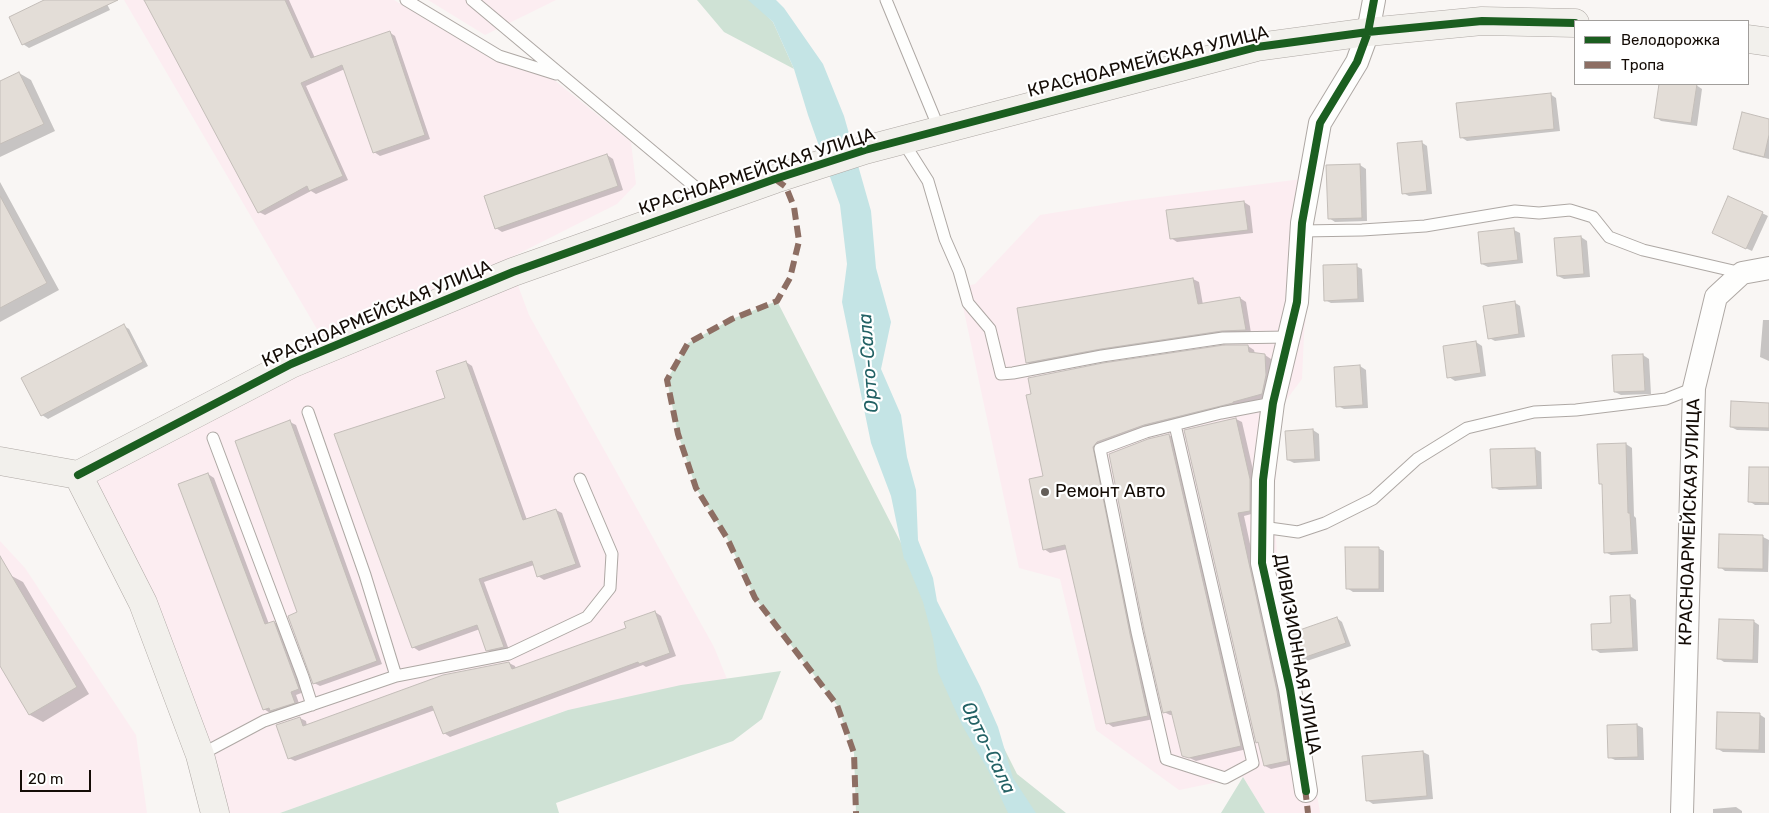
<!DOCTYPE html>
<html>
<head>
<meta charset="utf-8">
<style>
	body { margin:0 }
	#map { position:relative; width:1769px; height:813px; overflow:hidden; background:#f9f6f4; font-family:Rubik,sans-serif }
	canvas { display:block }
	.legend { position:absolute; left:1574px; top:20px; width:175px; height:65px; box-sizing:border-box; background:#fff; border:1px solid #a19e9b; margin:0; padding:6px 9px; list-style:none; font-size:15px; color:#140c06 }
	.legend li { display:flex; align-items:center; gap:10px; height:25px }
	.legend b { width:25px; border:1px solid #a19e9b }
	.scale { position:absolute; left:20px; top:770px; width:71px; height:22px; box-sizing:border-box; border:2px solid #140c06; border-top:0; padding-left:6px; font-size:15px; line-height:18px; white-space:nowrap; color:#140c06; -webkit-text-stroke:4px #fff; paint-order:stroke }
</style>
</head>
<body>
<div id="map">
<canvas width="1769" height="813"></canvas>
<ul class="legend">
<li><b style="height:6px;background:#1b5e20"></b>Велодорожка</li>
<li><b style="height:6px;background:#8d6e63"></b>Тропа</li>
</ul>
<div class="scale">20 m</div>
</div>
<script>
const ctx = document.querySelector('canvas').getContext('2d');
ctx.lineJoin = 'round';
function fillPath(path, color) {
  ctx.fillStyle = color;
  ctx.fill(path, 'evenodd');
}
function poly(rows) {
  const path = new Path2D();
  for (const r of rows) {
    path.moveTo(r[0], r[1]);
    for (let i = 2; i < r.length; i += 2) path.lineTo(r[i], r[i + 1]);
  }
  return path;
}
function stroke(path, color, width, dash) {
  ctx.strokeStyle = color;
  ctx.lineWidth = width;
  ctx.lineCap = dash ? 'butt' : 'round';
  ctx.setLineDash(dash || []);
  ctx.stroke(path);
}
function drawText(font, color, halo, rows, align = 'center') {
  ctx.font = font + ' Rubik,sans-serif';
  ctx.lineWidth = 4.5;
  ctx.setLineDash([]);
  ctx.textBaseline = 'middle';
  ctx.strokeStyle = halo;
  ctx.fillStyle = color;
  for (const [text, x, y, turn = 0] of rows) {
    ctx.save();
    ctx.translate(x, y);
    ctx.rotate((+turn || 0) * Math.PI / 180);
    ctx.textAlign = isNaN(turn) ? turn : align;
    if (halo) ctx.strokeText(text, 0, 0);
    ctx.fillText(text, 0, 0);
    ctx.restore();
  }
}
fillPath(poly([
	[124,0,394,0,495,61,553,79,631,142,636,184,617,204,508,259,321,336],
	[428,0,556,0,485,35],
	[1310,178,1313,246,1304,335,1302,379,1284,403,1273,503,1281,603,1307,732,1320,813,1265,813,1243,777,1179,790,1096,730,1060,579,1019,568,959,288,975,284,1040,215,1127,201],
	[513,272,529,315,714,647,727,679,568,710,280,813,215,813,78,475],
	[0,541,25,568,136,735,147,813,0,813]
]), '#fcedf1');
fillPath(poly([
	[697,0,751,0,773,22,794,69,724,32],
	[777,301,900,541,1017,774,1066,813,856,813,854,753,837,705,755,598,727,538,696,488,678,434,667,380,688,343,732,319],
	[781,671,762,719,733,741,556,803,559,813,280,813,568,710,681,685],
	[1243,777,1265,813,1221,813]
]), '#cfe2d5');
fillPath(poly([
	[748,0,776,0,784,8,823,64,844,116,871,211,876,268,891,322,881,369,901,415,907,457,916,490,918,540,933,578,937,601,980,686,998,727,1013,778,1036,813,1008,813,988,770,962,725,938,672,933,639,923,602,906,561,904,559,891,496,871,443,842,302,847,264,840,205,808,115,794,69,773,22]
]), '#c4e4e5');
fillPath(poly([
	[47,0,105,0,110,10,29,48,23,44,10,17],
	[145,0,289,0,315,58,389,32,395,36,430,139,380,156,374,152,345,69,306,86,348,180,316,194,311,191,265,215,259,212],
	[19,73,31,80,55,131,0,157,0,82],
	[1660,84,1685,84,1696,85,1702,89,1697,126,1661,121,1656,117],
	[1550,94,1556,98,1560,131,1467,141,1461,137],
	[1769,121,1769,159,1740,152,1735,148],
	[1421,142,1427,146,1432,194,1409,196,1403,193],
	[607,155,613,159,623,190,502,232,496,228],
	[1360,165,1366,169,1367,221,1335,222,1329,218],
	[0,182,59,290,0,322],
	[1244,202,1250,206,1253,233,1177,242,1171,238],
	[1762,213,1768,216,1752,251,1713,233],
	[1514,230,1520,233,1523,263,1488,267,1482,264],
	[1581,237,1587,241,1590,277,1564,279,1558,276,1556,240],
	[1356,266,1362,269,1364,302,1331,303,1325,300],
	[1193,279,1199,282,1203,305,1240,298,1246,302,1251,333,1033,366,1027,362],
	[1514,302,1520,306,1525,337,1495,341,1489,338],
	[1763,320,1769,320,1769,361,1760,357],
	[124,326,129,329,148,366,48,419,42,415],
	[1476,342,1482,346,1486,376,1455,381,1449,377],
	[1248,346,1254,350,1255,354,1265,355,1271,359,1272,379,1267,397,1104,445,1154,719,1113,727,1107,723,1068,549,1050,553,1044,549,1045,477,1028,396],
	[1643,355,1649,359,1651,394,1621,395,1615,392,1613,357],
	[466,362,472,366,527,520,556,510,562,513,581,567,544,580,538,576,534,565,484,582,509,650,493,653,487,650,480,629,419,651,413,647,447,399],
	[1360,366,1366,370,1368,408,1344,409,1338,406],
	[1769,404,1769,431,1737,430,1731,427],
	[1236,419,1242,422,1256,483,1255,513,1244,516,1283,696,1293,764,1271,769,1265,766,1260,744,1257,742,1185,431],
	[290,422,296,425,382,664,320,686,314,683,298,613],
	[1313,430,1319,434,1320,461,1294,463,1288,460],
	[1169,435,1175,439,1247,749,1196,761,1183,755,1173,715,1170,715,1164,712],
	[1626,444,1632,448,1634,516,1636,518,1638,554,1611,555,1605,552,1603,485,1600,483],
	[1535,449,1541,452,1542,489,1499,490,1493,487,1492,450],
	[1769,468,1769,505,1755,505,1749,501],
	[208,474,214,478,269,624,274,622,280,626,304,692,296,695,300,706,277,714,274,712,270,713,264,709],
	[1763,537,1769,540,1768,572,1725,571,1720,567],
	[1378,548,1384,551,1384,592,1353,592,1347,588],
	[10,575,23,582,89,694,43,722,30,715,0,664,0,581],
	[1630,596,1636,600,1638,651,1600,653,1594,649],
	[655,612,661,616,676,656,646,667,643,665,450,737,444,733,435,710,295,761,289,758,300,718,306,721,307,726,509,663,515,666,516,669,627,628],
	[1337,618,1342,622,1351,646,1304,662,1298,659],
	[1753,621,1759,625,1758,663,1724,662,1718,658],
	[1759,714,1765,718,1765,753,1723,752,1718,749],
	[1637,725,1643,728,1644,760,1615,760,1609,757],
	[1423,752,1429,755,1433,799,1373,804,1367,800],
	[1736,807,1742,811,1742,813,1713,813,1713,809]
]), '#0003');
const building = poly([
	[44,0,118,0,22,45,9,17,44,0],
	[144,0,285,0,311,58,390,31,425,135,373,153,342,65,301,83,343,176,309,191,307,186,258,213,144,0],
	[19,72,44,124,0,144,0,81,19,72],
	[1659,84,1697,84,1691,123,1654,118,1659,84],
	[1551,93,1554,129,1460,138,1456,103,1551,93],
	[1742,112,1769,119,1769,135,1764,157,1733,149,1742,112],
	[1422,141,1427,191,1402,194,1397,143,1422,141],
	[607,154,618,186,495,229,484,196,607,154],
	[1360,164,1362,218,1328,219,1326,165,1360,164],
	[0,196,47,283,0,308,0,196],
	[1728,196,1763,212,1746,249,1712,233,1728,196],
	[1244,201,1248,230,1170,239,1166,210,1244,201],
	[1514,228,1518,260,1481,264,1478,232,1514,228],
	[1581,236,1584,274,1557,276,1554,238,1581,236],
	[1357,264,1358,299,1324,301,1323,265,1357,264],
	[1193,278,1198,304,1240,297,1246,330,1222,331,1101,349,1026,363,1017,308,1193,278],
	[1515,301,1519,334,1488,339,1483,306,1515,301],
	[124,324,143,362,41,416,21,378,124,324],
	[1476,341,1481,373,1447,378,1443,346,1476,341],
	[1224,345,1248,345,1249,352,1265,354,1266,375,1262,394,1233,402,1233,403,1144,425,1097,442,1093,447,1130,634,1148,716,1106,724,1065,545,1043,550,1029,479,1043,476,1026,395,1031,394,1028,378,1103,363,1224,345],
	[1643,354,1645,391,1614,392,1612,355,1643,354],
	[466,361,523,520,556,509,576,564,537,577,532,561,479,579,504,647,486,651,477,625,412,648,334,434,445,398,436,371,466,361],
	[1360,365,1363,405,1336,407,1334,367,1360,365],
	[1731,401,1769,403,1769,428,1730,427,1731,401],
	[1236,418,1250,479,1250,511,1238,513,1277,691,1288,761,1264,766,1258,742,1256,743,1184,430,1236,418],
	[290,420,377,661,313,684,288,616,297,612,235,441,290,420],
	[1313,429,1315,459,1287,460,1285,431,1313,429],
	[1169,434,1241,746,1189,758,1182,756,1171,711,1163,713,1144,630,1109,454,1148,439,1169,434],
	[1626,443,1628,513,1630,513,1632,551,1604,553,1602,484,1599,484,1597,444,1626,443],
	[1535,448,1537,486,1492,488,1490,449,1535,448],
	[1749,467,1769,467,1769,503,1748,502,1749,467],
	[208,473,265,624,274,621,299,689,291,692,295,703,270,711,269,708,263,710,178,484,208,473],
	[1719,534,1763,535,1763,569,1718,568,1719,534],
	[1345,547,1379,547,1379,589,1346,589,1345,547],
	[0,556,77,687,29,715,0,666,0,556],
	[1630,595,1633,648,1592,650,1591,624,1611,623,1610,596,1630,595],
	[655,611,670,653,639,664,638,662,443,734,432,706,288,759,276,725,300,717,303,726,443,675,509,662,512,669,626,628,624,622,655,611],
	[1337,617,1346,643,1297,660,1291,633,1337,617],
	[1719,619,1754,620,1753,660,1717,659,1719,619],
	[1717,712,1760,713,1759,750,1716,749,1717,712],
	[1637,724,1638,757,1608,758,1607,725,1637,724],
	[1423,751,1427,796,1366,801,1362,756,1423,751]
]);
fillPath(building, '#e3ddd7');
stroke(building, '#c4beb9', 1);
const lane = poly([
	[406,0,499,56,556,74],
	[472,0,712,201],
	[886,0,940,131],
	[902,140,928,181,945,239,959,271,968,303,990,329,1001,374,1013,373,1102,356,1223,338,1289,337],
	[1301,231,1362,230,1425,226,1515,211,1539,213,1570,210,1593,217,1609,237,1643,250,1742,273],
	[308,412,365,575,396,676],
	[1175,425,1253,763,1225,778,1166,759,1137,632,1100,449,1146,432,1221,413,1273,403],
	[213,438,303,677,312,705],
	[1262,527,1298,532,1325,523,1373,499,1417,459,1467,428,1534,412,1576,410,1666,399,1694,388],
	[200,755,264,721,396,676,509,654,587,617,610,588,612,554,580,479]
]);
const street = poly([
	[1306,791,1290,689,1262,563,1263,480,1273,403,1297,302,1302,223,1320,123,1357,62,1368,32,1374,0],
	[1682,813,1694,388,1716,297,1742,273,1769,268]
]);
const secondary = poly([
	[1748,39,1769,42],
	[0,461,78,475,143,603,200,755,215,813],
	[78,475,291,364,310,356,513,272,775,179,865,150,1257,47,1368,32,1482,21,1575,23]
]);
stroke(lane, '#aea8a4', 13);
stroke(street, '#aea8a4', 24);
stroke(secondary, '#aea8a4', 29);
stroke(lane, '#fefefd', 11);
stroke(street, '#fefefd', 22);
stroke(secondary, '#f2f0ec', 28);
stroke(poly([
	[775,179,786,187,794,207,799,241,790,278,777,301,732,319,688,343,667,380,678,434,696,488,727,538,755,598,837,705,854,753,856,813],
	[1305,788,1308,813]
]), '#8d6e63', 6, [12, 6]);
stroke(poly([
	[78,475,291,364,310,356,513,272,775,179,865,150,1257,47,1368,32,1482,21,1575,23],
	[1306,791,1290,689,1262,563,1263,480,1273,403,1297,302,1302,223,1320,123,1357,62,1368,32,1374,0]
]), '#1b5e20', 8);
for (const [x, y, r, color] of [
	[1045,492,5,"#645e59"]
]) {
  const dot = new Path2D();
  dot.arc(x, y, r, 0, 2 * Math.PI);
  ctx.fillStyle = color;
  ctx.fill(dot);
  stroke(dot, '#fff', 2);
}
drawText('18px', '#140c06', '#fff', [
	["КРАСНОАРМЕЙСКАЯ УЛИЦА",1148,62,-14],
	["КРАСНОАРМЕЙСКАЯ УЛИЦА",757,172,-18],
	["КРАСНОАРМЕЙСКАЯ УЛИЦА",377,314,-23],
	["КРАСНОАРМЕЙСКАЯ УЛИЦА",1690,522,-88],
	["ДИВИЗИОННАЯ УЛИЦА",1297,654,80]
]);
drawText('18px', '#140c06', '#fff', [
	["Ремонт Авто",1055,492]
], 'left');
drawText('italic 19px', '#226164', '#fff', [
	["Орто-Сала",869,363,-94],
	["Орто-Сала",988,748,64]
]);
</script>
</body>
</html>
